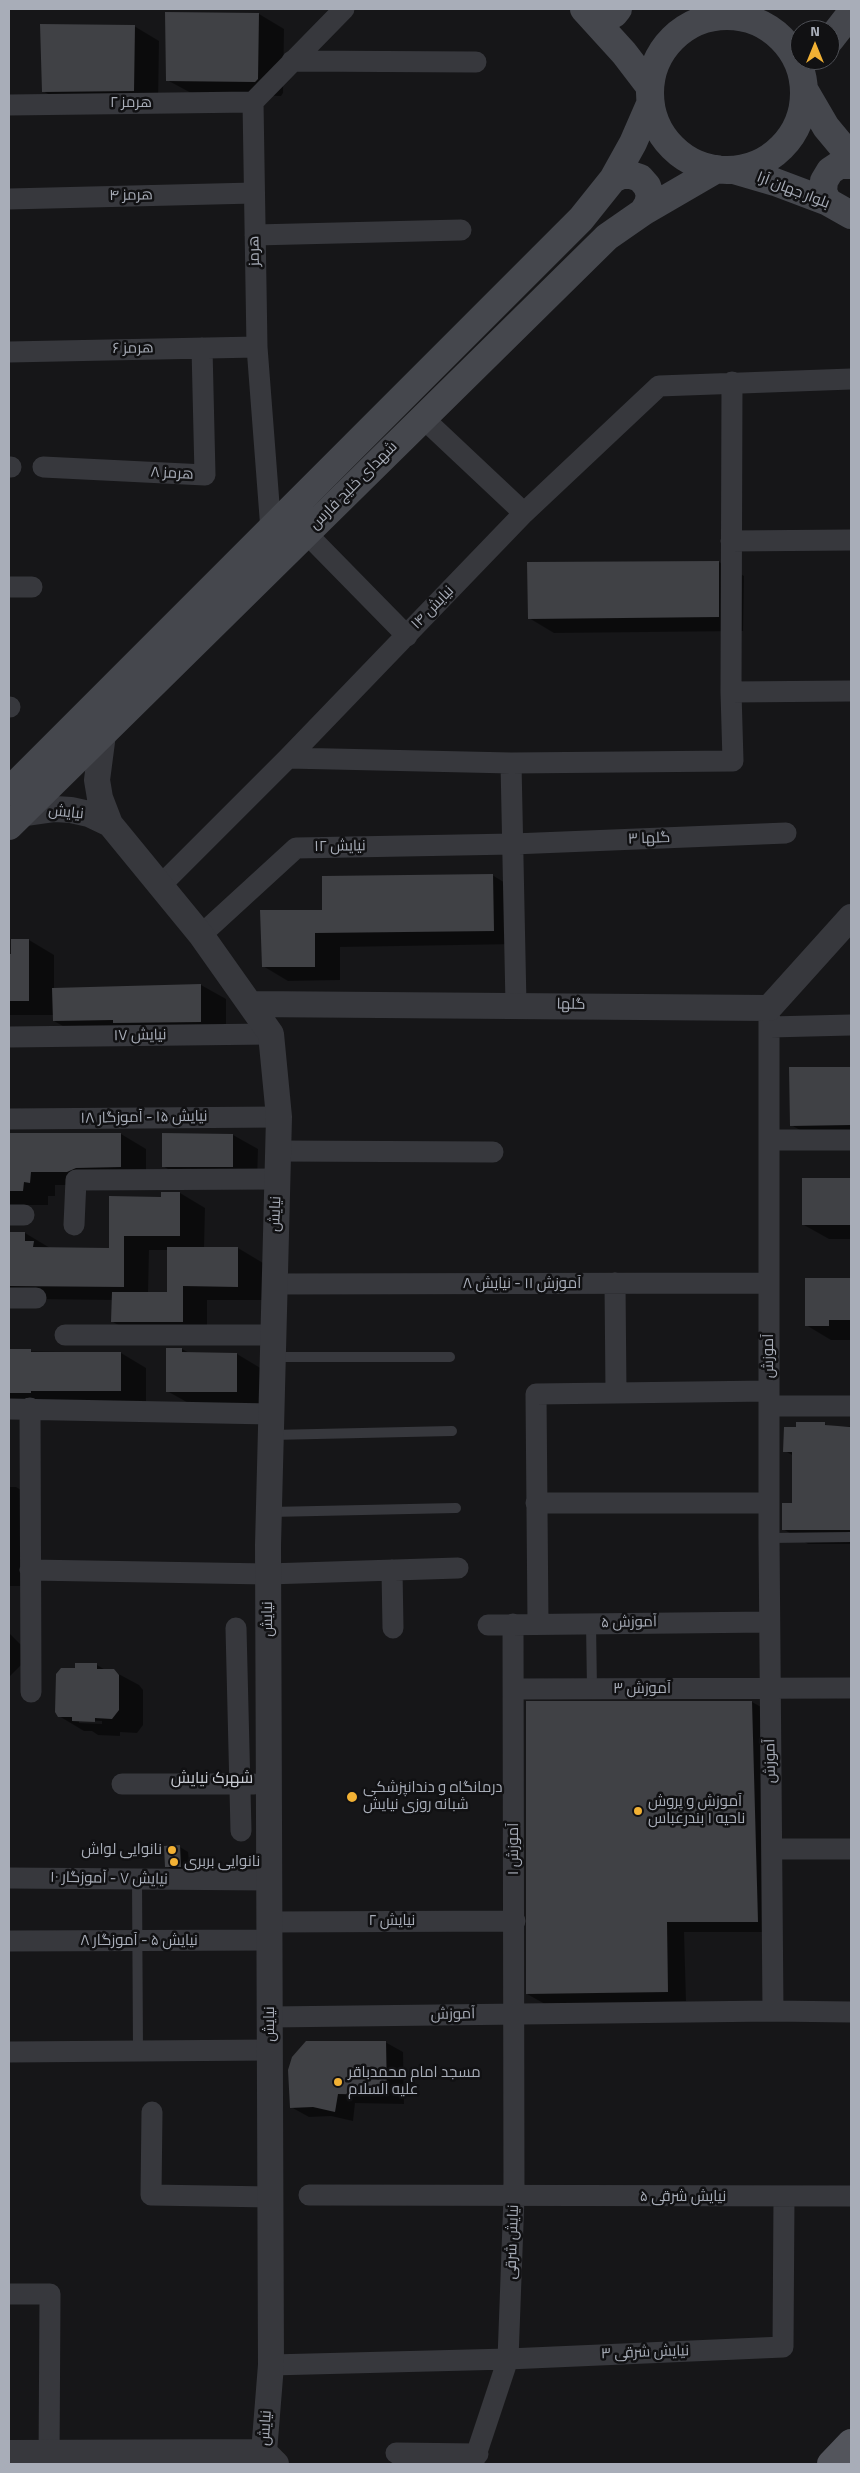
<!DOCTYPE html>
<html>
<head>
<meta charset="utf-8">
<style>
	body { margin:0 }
	#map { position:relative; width:860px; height:2473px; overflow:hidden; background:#161618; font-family:"Titillium Web",sans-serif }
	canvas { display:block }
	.frame { position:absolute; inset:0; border:10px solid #a8adb8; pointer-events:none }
	.north { position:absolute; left:790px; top:20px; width:50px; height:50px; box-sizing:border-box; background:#111113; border:1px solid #4d4f55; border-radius:50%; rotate:0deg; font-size:14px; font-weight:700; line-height:20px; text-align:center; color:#a8adb8 }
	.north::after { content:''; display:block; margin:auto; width:18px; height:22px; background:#f2b134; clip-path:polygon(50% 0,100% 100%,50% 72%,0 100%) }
</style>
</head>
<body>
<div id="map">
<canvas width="860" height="2473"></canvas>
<div class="frame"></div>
<div class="north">N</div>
</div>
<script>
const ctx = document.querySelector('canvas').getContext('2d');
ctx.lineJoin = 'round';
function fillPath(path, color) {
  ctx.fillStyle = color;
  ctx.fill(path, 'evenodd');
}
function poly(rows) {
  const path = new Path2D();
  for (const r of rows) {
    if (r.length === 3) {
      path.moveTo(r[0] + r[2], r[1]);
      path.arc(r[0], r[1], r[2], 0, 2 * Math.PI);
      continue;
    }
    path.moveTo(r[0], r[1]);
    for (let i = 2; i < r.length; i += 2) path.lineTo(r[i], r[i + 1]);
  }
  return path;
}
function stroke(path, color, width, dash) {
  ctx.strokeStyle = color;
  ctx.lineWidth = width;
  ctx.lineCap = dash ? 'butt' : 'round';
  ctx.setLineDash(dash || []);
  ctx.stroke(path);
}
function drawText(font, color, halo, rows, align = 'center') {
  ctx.font = font + ' "Titillium Web",Cairo,sans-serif';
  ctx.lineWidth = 5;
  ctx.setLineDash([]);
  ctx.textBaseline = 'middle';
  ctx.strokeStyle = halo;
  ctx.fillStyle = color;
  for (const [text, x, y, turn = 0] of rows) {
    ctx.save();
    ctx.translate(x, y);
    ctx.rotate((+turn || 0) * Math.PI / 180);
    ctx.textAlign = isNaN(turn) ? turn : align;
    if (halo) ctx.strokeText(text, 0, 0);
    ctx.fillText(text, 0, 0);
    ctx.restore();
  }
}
fillPath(poly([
	[290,9,364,9,364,10,292,10],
	[259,14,284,29,283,93,281,96,193,94,167,80],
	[134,26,159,41,158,105,68,106,43,91],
	[719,562,744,576,743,631,554,633,529,618],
	[492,875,517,890,518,944,340,947,340,980,288,981,263,966,323,911],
	[13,940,29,940,54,955,54,989,201,985,226,999,226,1036,79,1035,54,1021,54,1015,9,1015,9,955,13,955],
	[791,1068,851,1068,851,1135,809,1135,791,1125],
	[121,1134,146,1149,146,1181,93,1185,55,1185,55,1196,48,1196,48,1205,9,1205,9,1135],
	[233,1135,258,1149,257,1180,188,1181,163,1166],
	[804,1179,851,1179,851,1239,829,1239,804,1225],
	[180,1193,205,1208,204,1248,238,1248,263,1263,263,1300,207,1300,207,1336,138,1336,113,1322,113,1300,35,1299,9,1303,9,1233,25,1233,50,1248,110,1249,163,1198],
	[149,1250,169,1250,168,1293,148,1293],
	[806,1279,851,1279,851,1340,831,1340,806,1325],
	[168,1349,182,1349,191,1354,237,1354,262,1369,261,1406,192,1405,167,1391],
	[9,1351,121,1353,146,1368,146,1405,9,1406],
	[824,1424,829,1426,851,1426,851,1544,808,1544,783,1529,794,1504,794,1456,785,1451],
	[9,1487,16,1487,33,1497,32,1586,9,1586],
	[9,1633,31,1655,9,1677],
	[76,1664,97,1665,107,1671,113,1671,139,1685,143,1690,143,1725,137,1733,120,1732,120,1736,98,1735,92,1731,84,1731,59,1716],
	[79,1720,102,1721,102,1724,79,1723],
	[752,1702,770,1712,775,1932,684,1932,686,2001,545,2004,527,1994,527,1703],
	[180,1847,188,1852,190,1871,175,1871,166,1866],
	[385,2042,403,2052,404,2104,355,2103,353,2121,331,2116,309,2117,291,2107]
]), '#0007');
fillPath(poly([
	[165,12,259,13,258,79,255,82,166,81],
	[40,24,135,25,134,91,42,92],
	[719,561,719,617,528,619,527,562],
	[493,874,494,931,315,933,315,967,262,967,260,910,322,910,322,876],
	[11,939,29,939,29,1001,9,1001,9,954,11,954],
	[201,984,201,1022,113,1023,113,1020,53,1021,52,988],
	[789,1067,851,1067,851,1125,790,1126],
	[9,1133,121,1133,121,1167,76,1168,67,1172,31,1172,30,1183,24,1182,23,1191,9,1191],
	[162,1133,233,1134,233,1167,162,1167],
	[802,1178,851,1178,851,1225,802,1225],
	[161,1192,180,1192,180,1236,124,1236,124,1287,9,1286,9,1232,25,1232,25,1241,34,1241,33,1247,109,1248,109,1196,161,1197],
	[167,1247,238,1247,238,1287,183,1286,183,1322,111,1322,112,1292,167,1292],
	[805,1278,851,1278,851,1320,829,1320,829,1326,805,1326],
	[166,1348,182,1348,182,1352,237,1353,237,1392,166,1392],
	[9,1349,31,1349,31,1352,121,1352,121,1391,31,1391,31,1393,9,1393],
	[796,1422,825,1422,825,1425,851,1427,851,1530,782,1530,782,1503,792,1503,792,1452,783,1452,784,1427,796,1427],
	[75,1663,97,1663,97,1669,114,1669,119,1675,119,1710,112,1719,95,1718,95,1722,72,1721,72,1717,58,1717,55,1712,56,1674,61,1668,75,1668],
	[526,1701,752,1701,758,1922,667,1922,668,1992,526,1994],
	[180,1845,181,1867,165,1867,164,1846],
	[306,2041,386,2041,387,2095,338,2094,335,2112,313,2107,290,2108,288,2070,292,2057]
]), '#404145');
stroke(poly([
	[273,1357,450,1357],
	[271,1435,452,1431],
	[270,1512,456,1508],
	[769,1538,851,1537],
	[591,1623,592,1689],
	[137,1879,138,2051]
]), '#37383d', 10);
stroke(poly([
	[292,61,476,62],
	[9,105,253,102],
	[9,199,254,193],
	[255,235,461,230],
	[9,352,257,347],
	[423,418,524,513],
	[9,467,11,467],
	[43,467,205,475,202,348],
	[271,530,257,347,253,102,344,9],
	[306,533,407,636],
	[731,541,851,540],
	[9,587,32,587],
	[731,692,851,691],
	[9,707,10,707],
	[288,758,511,763,733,761,731,692,732,382],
	[511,763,516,1005],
	[160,886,288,758,524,513,659,386,851,379],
	[201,935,296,848,513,844,786,833],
	[769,1008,769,1538,773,2011],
	[770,1027,851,1025],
	[9,1037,271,1034],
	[9,1119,279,1117],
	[769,1140,851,1140],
	[278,1151,493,1152],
	[9,1215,24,1215],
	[74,1225,76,1180,277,1179],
	[615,1283,616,1393],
	[274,1284,769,1283],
	[9,1298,36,1298],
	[65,1335,273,1335],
	[769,1406,851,1406],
	[30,1408,31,1692],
	[9,1409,271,1414],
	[536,1503,769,1503],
	[30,1570,268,1574,458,1568],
	[392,1570,393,1628],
	[538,1624,536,1394,769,1391],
	[488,1625,769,1622],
	[236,1628,241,1831],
	[514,1689,851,1688],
	[122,1784,254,1784],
	[772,1849,851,1849],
	[9,1878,269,1880],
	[270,1922,515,1921],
	[9,1941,270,1940],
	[270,2017,773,2011,851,2012],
	[9,2052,270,2050],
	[152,2112,151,2195,271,2197],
	[309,2195,851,2196],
	[9,2294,50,2294,49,2464],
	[271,2365,508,2359,783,2347,784,2197],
	[396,2453,478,2454],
	[473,2464,508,2359,514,2197,513,1624]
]), '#37383d', 21);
stroke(poly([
	[103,734,97,780,100,798,110,824,201,935,271,1034,279,1117,268,1545,271,2365,264,2452,276,2464],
	[20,814,55,809,71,810,89,814,110,824],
	[250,1004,769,1008,851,917],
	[9,2453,264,2452]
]), '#37383d', 26);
stroke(poly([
	[584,9,624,53,650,87],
	[727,93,77],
	[592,16,603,18,614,14,618,9],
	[830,40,851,13],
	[805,91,826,127,851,157],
	[734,170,775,182,828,202,851,215],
	[613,179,622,175,631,175,640,178,647,186,650,195,648,204,643,212],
	[828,202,823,192,824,181,830,171,839,165,851,165],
	[9,791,581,219,613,179,633,143,650,104],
	[9,826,607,237,643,212,717,169]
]), '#45474d', 28);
stroke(poly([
	[831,2464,851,2443]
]), '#53555c', 28);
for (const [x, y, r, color] of [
	[352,1797,6,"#f2b134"],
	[638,1811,5,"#f2b134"],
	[172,1850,5,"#f2b134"],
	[174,1862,5,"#f2b134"],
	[338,2082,5,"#f2b134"]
]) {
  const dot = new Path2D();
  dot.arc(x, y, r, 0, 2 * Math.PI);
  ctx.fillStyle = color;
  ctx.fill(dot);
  stroke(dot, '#111113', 2);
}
drawText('15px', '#a8adb8', '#111113', [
	["هرمز ۲",131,103],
	["بلوار جهان آرا",793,191,21],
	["هرمز ۴",131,196,-1],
	["هرمز",255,251,-91],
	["هرمز ۶",133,349,-1],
	["هرمز ۸",172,474,3],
	["شهدای خلیج فارس",354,486,-45],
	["نیایش ۱۴",433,608,-46],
	["نیایش",66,813,6],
	["گلها ۳",649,839,-2],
	["نیایش ۱۲",340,847,-1],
	["گلها",571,1005,1],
	["نیایش ۱۷",140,1036,-1],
	["نیایش ۱۵ - آموزگار ۱۸",144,1118,-1],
	["نیایش",276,1214,-88],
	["آموزش ۱۱ - نیایش ۸",522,1284],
	["آموزش",769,1356,-90],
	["نیایش",268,1619,-90],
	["آموزش ۵",629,1623,-1],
	["آموزش ۳",642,1689],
	["آموزش",771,1761,-91],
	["آموزش ۱",514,1849,-90],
	["نیایش ۷ - آموزگار ۱۰",109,1879,1],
	["نیایش ۲",392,1921],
	["نیایش ۵ - آموزگار ۸",139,1941],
	["آموزش",453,2015,-1],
	["نیایش",270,2024,-90],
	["نیایش شرقی ۵",683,2197],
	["نیایش شرقی",513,2242,-88],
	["نیایش شرقی ۳",645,2353,-2],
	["نیایش",266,2428,-87]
]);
drawText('15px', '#a8adb8', '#111113', [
	["درمانگاه و دندانپزشکی",363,1788],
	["شبانه روزی نیایش",363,1805],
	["آموزش و پروش",648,1802],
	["ناحیه ۱ بندرعباس",648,1819],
	["نانوایی لواش",162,1850,"right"],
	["نانوایی بربری",184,1862],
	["مسجد امام محمدباقر",348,2073],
	["علیه السلام",348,2090]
], 'left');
drawText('16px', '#c9ccd4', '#111113', [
	["شهرک نیایش",212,1779]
]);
</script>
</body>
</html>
